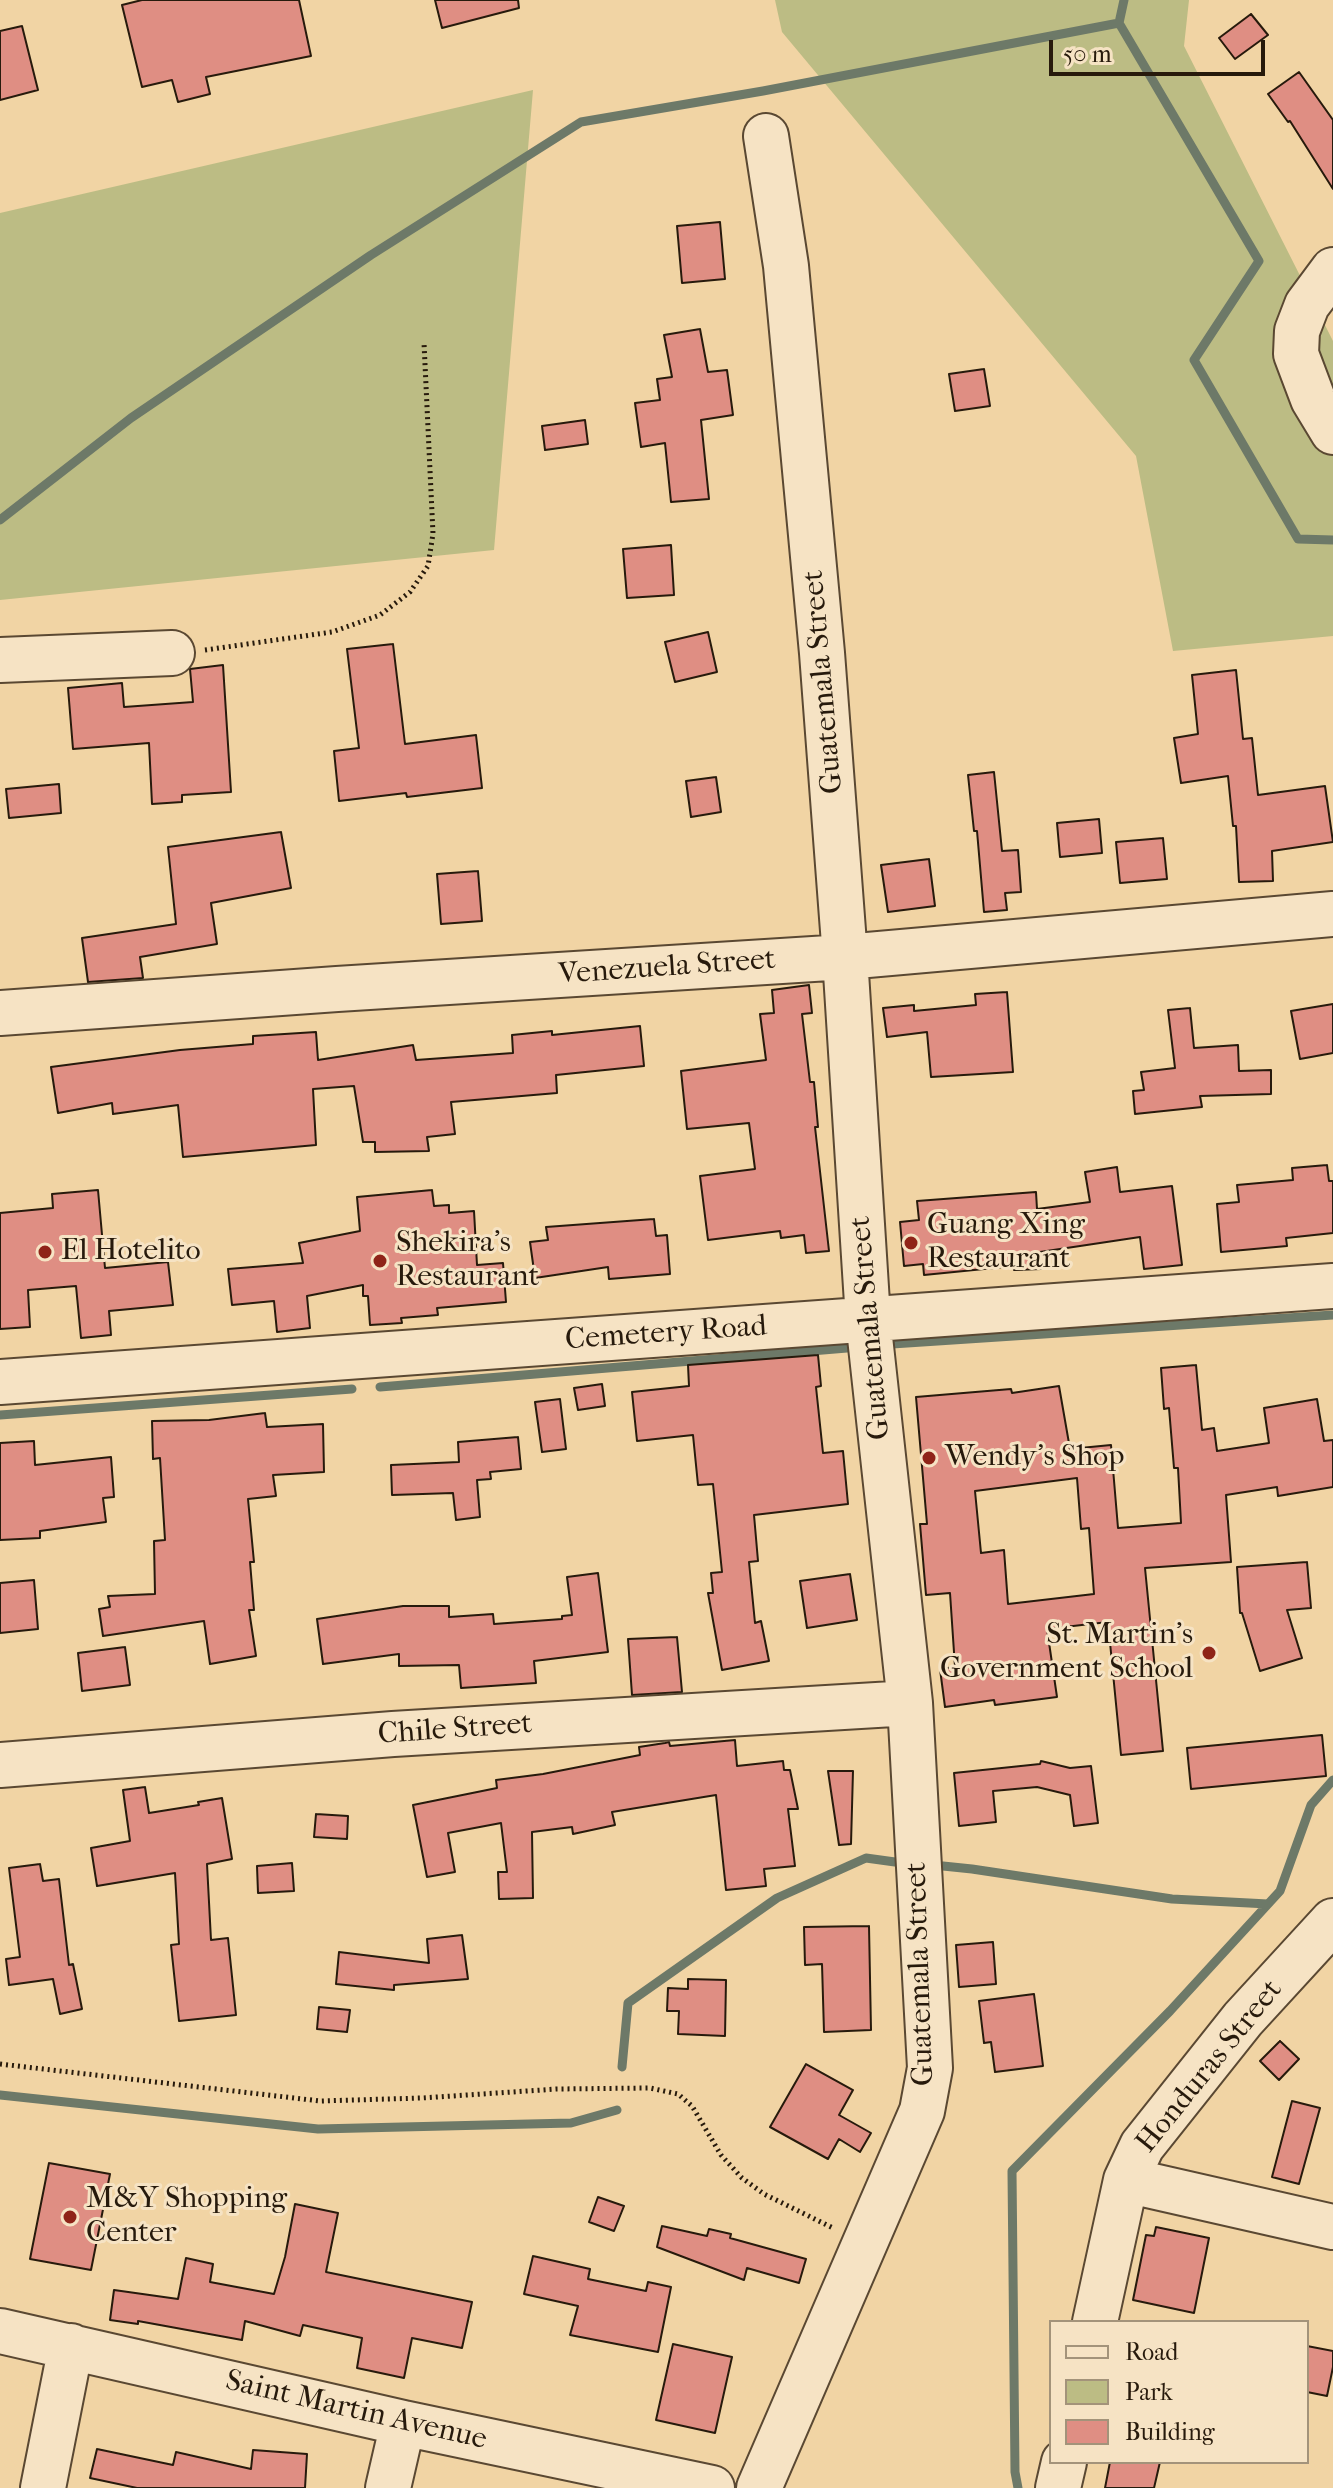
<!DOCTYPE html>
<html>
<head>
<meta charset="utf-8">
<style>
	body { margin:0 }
	#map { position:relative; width:1333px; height:2488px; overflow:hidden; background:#f1d4a4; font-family:"IM FELL French Canon",serif }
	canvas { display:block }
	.legend { position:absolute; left:1049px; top:2320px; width:260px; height:144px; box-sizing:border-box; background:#f6e3c4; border:2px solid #a3937a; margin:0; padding:10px 14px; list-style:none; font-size:24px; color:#271a0c }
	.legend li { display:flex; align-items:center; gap:16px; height:40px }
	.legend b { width:40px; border:2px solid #a3937a }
	.scale { position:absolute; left:1049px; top:40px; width:216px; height:36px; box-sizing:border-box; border:4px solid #271a0c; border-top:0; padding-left:10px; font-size:24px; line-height:28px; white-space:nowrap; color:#271a0c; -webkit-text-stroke:6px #f6e3c4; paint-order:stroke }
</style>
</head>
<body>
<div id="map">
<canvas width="1333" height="2488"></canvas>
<ul class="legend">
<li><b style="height:10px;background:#f6e3c4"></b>Road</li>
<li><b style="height:22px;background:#bcbc84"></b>Park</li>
<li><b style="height:22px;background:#df8e83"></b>Building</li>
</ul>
<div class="scale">50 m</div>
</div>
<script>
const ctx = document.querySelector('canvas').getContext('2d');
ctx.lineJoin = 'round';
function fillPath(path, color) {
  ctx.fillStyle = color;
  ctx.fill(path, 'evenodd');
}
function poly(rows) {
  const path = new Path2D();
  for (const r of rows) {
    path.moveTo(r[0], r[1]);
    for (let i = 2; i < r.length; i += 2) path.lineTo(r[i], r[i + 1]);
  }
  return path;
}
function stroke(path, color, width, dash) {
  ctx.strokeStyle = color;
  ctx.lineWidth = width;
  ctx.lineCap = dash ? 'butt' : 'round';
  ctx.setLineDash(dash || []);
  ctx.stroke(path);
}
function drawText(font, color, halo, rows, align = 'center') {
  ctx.font = font + ' "IM FELL French Canon",serif';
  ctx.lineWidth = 6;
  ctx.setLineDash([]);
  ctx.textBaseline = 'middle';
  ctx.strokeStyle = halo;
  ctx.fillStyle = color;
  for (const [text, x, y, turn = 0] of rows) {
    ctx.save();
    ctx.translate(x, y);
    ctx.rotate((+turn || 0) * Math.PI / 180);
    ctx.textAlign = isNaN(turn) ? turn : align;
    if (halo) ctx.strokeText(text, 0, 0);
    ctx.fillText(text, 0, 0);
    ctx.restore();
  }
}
fillPath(poly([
	[775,0,1189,0,1184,46,1333,341,1333,636,1173,651,1136,456,782,32],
	[533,90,494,550,0,600,0,213]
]), '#bcbc84');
stroke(poly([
	[1124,0,1119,23,1259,261,1194,360,1298,539,1333,540],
	[0,520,131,418,371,255,581,122,763,91,1119,23],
	[892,1344,1333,1315],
	[380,1387,847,1348],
	[0,1415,352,1389],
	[943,1866,972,1869,1172,1899,1268,1904],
	[622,2067,628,2003,777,1898,866,1858,895,1862],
	[0,2095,318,2129,571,2123,617,2110],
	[1018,2488,1015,2472,1012,2171,1170,2011,1280,1891,1311,1805,1333,1780]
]), '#6d7968', 9);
const building = poly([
	[142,0,299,0,311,56,206,77,210,94,178,102,172,80,142,87,122,5,142,0],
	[435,0,518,0,519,8,442,28,435,0],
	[1251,14,1268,35,1235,59,1219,38,1251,14],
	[22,26,38,90,0,100,0,31,22,26],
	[1299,72,1333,120,1333,189,1290,121,1288,122,1268,94,1299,72],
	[720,222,725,279,682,283,677,226,720,222],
	[700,329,708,372,727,370,733,415,701,420,709,499,671,502,665,443,641,447,635,403,660,400,657,379,672,377,664,335,700,329],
	[984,369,990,406,955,411,949,374,984,369],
	[585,420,588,444,545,450,542,426,585,420],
	[671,545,674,595,627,598,623,549,671,545],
	[708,632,717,672,675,682,665,642,708,632],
	[393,644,405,744,476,735,482,788,407,797,406,793,339,801,334,751,359,748,347,649,393,644],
	[223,665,231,792,182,795,182,802,152,804,149,743,73,749,68,688,122,683,124,707,193,702,190,669,223,665],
	[1236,670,1243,739,1252,738,1258,795,1325,786,1333,842,1272,851,1273,881,1239,882,1236,826,1233,826,1228,776,1181,783,1174,738,1198,734,1192,675,1236,670],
	[994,772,1002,851,1018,850,1021,892,1005,893,1007,910,984,912,977,831,974,831,968,775,994,772],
	[716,777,721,812,691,817,686,781,716,777],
	[59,784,61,813,9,818,6,789,59,784],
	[1099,819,1102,853,1060,857,1057,823,1099,819],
	[281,832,291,888,211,903,217,944,140,957,143,978,88,982,82,938,176,924,168,847,281,832],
	[1163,838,1167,879,1120,883,1116,842,1163,838],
	[929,859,935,906,888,912,881,865,929,859],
	[478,871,482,921,441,924,437,874,478,871],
	[809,985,812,1013,802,1014,810,1082,814,1082,818,1127,815,1127,829,1251,806,1253,804,1235,781,1238,780,1231,708,1240,700,1176,755,1169,749,1123,687,1129,681,1071,766,1060,760,1014,774,1013,772,990,809,985],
	[1007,992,1013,1072,931,1077,927,1032,887,1037,883,1008,914,1005,914,1011,976,1005,975,994,1007,992],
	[1333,1004,1333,1053,1300,1059,1291,1011,1333,1004],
	[1190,1008,1194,1048,1238,1045,1239,1071,1271,1070,1271,1094,1200,1096,1202,1107,1135,1114,1133,1091,1144,1090,1141,1072,1175,1068,1168,1010,1190,1008],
	[640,1026,644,1066,556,1075,557,1093,451,1102,455,1134,427,1137,429,1151,375,1152,375,1142,363,1142,354,1086,313,1089,316,1145,183,1157,178,1105,113,1114,112,1103,58,1113,51,1067,180,1050,253,1044,253,1036,316,1032,318,1060,413,1045,416,1060,513,1053,512,1035,552,1031,552,1035,640,1026],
	[1327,1165,1329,1181,1333,1181,1333,1233,1286,1238,1287,1246,1221,1252,1217,1204,1239,1202,1237,1185,1293,1180,1292,1168,1327,1165],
	[1117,1167,1120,1192,1172,1186,1182,1265,1144,1269,1140,1237,1040,1252,1041,1269,1014,1270,1014,1266,924,1275,923,1264,904,1266,900,1222,919,1220,917,1201,1036,1192,1037,1209,1090,1202,1085,1172,1117,1167],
	[98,1190,105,1268,168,1262,173,1305,109,1311,111,1335,81,1338,76,1286,28,1290,30,1327,0,1329,0,1213,53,1208,52,1194,98,1190],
	[432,1190,434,1206,449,1205,449,1213,474,1211,477,1265,503,1263,506,1302,437,1308,438,1315,401,1318,402,1323,370,1325,368,1296,363,1296,363,1285,307,1296,310,1328,277,1332,274,1301,232,1305,228,1269,303,1263,299,1243,360,1231,357,1197,432,1190],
	[654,1219,656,1236,667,1235,670,1274,609,1279,608,1267,535,1278,530,1242,548,1240,546,1227,654,1219],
	[818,1355,821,1386,816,1387,823,1453,843,1451,848,1504,754,1515,758,1561,749,1562,755,1623,761,1621,769,1661,722,1670,708,1593,713,1593,711,1573,722,1572,713,1484,698,1485,693,1435,637,1441,632,1392,689,1386,688,1365,818,1355],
	[1196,1365,1202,1430,1214,1428,1217,1451,1269,1443,1264,1408,1317,1399,1324,1441,1333,1440,1333,1487,1278,1496,1277,1487,1226,1495,1231,1562,1145,1568,1163,1751,1121,1755,1108,1622,1047,1629,1057,1697,995,1705,994,1700,945,1707,940,1669,955,1667,950,1593,926,1595,920,1524,927,1524,916,1397,1011,1389,1012,1393,1059,1386,1070,1449,1111,1445,1118,1528,1181,1523,1178,1468,1174,1468,1169,1408,1164,1409,1161,1368,1196,1365],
	[1077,1478,1081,1529,1089,1528,1094,1594,1008,1604,1004,1550,981,1553,975,1491,1077,1478],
	[602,1384,605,1406,578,1410,574,1388,602,1384],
	[560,1399,566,1449,542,1452,535,1402,560,1399],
	[265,1413,267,1427,323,1424,324,1472,273,1475,276,1496,248,1499,254,1562,250,1562,254,1610,249,1610,256,1656,210,1664,204,1621,103,1636,99,1609,110,1607,108,1596,155,1594,154,1541,165,1540,160,1458,153,1459,152,1421,209,1420,265,1413],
	[518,1437,521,1469,490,1472,491,1479,477,1480,480,1517,456,1520,453,1493,392,1495,391,1465,459,1462,458,1442,518,1437],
	[34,1441,35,1465,111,1457,114,1497,103,1498,106,1522,40,1531,40,1538,0,1540,0,1443,34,1441],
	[1307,1562,1311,1608,1287,1610,1302,1658,1260,1671,1242,1613,1240,1613,1237,1567,1307,1562],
	[598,1573,608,1652,534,1661,536,1683,461,1688,459,1665,399,1666,399,1654,323,1664,317,1619,403,1606,449,1606,449,1617,493,1614,494,1624,562,1619,562,1616,572,1615,567,1577,598,1573],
	[850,1574,857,1620,807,1628,800,1581,850,1574],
	[34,1580,38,1629,0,1633,0,1583,34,1580],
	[677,1637,682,1692,632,1695,628,1639,677,1637],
	[125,1647,130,1685,82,1691,78,1653,125,1647],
	[1322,1735,1326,1776,1191,1789,1187,1748,1322,1735],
	[735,1740,737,1766,783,1761,784,1770,790,1770,798,1809,788,1809,795,1866,764,1869,766,1886,726,1890,716,1795,612,1812,615,1825,573,1834,572,1827,532,1832,533,1898,499,1899,498,1872,507,1872,501,1823,448,1833,455,1872,427,1877,413,1805,497,1788,496,1780,543,1774,640,1755,639,1747,665,1743,669,1742,670,1746,735,1740],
	[1041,1761,1070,1768,1091,1766,1098,1823,1074,1826,1070,1795,1037,1787,993,1791,996,1822,959,1826,954,1773,1040,1764,1041,1761],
	[828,1771,853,1771,851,1844,839,1845,828,1771],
	[145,1787,149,1813,199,1805,198,1802,222,1798,232,1859,207,1864,211,1940,228,1938,236,2015,179,2021,171,1945,179,1944,175,1873,97,1886,91,1848,130,1841,123,1790,145,1787],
	[316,1814,348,1816,347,1839,314,1837,316,1814],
	[292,1863,294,1891,258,1893,257,1866,292,1863],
	[40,1864,43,1881,59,1879,69,1965,73,1964,82,2009,60,2014,53,1979,9,1985,6,1959,20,1957,9,1868,40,1864],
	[869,1926,871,2030,824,2032,822,1964,805,1965,804,1927,869,1926],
	[462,1935,468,1979,394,1985,394,1990,336,1984,339,1952,429,1963,427,1939,462,1935],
	[993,1942,996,1984,959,1987,956,1945,993,1942],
	[688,1979,726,1980,725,2036,678,2034,679,2011,667,2011,668,1988,688,1989,688,1979],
	[1034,1994,1043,2066,995,2072,991,2042,984,2043,979,2001,1034,1994],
	[319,2007,350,2010,347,2032,317,2029,319,2007],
	[1280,2041,1299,2059,1279,2080,1260,2061,1280,2041],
	[806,2064,853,2090,839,2115,871,2133,860,2152,839,2139,828,2159,770,2127,806,2064],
	[1292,2101,1320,2108,1299,2184,1272,2177,1292,2101],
	[49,2163,110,2174,91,2270,30,2259,49,2163],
	[598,2197,624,2206,614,2231,589,2222,598,2197],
	[295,2204,338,2213,326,2272,472,2302,462,2348,412,2338,404,2378,357,2368,362,2338,303,2325,300,2336,245,2321,242,2340,138,2321,138,2324,110,2320,114,2290,178,2299,186,2258,213,2264,210,2282,274,2294,285,2257,295,2204],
	[662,2226,707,2236,709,2229,731,2234,730,2238,806,2259,799,2283,747,2268,744,2280,657,2247,662,2226],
	[1156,2227,1209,2238,1194,2313,1133,2300,1146,2235,1154,2236,1156,2227],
	[533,2256,590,2269,588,2279,646,2291,648,2282,671,2287,658,2352,570,2335,578,2306,524,2294,533,2256],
	[673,2344,732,2357,715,2433,656,2420,673,2344],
	[1307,2346,1333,2351,1333,2367,1327,2396,1307,2392,1307,2346],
	[97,2449,173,2465,176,2452,251,2469,253,2450,307,2454,305,2488,137,2488,90,2478,97,2449],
	[1110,2462,1160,2462,1154,2488,1105,2488,1110,2462]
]);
fillPath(building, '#df8e83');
stroke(building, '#271a0c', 2);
const minor = poly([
	[1333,270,1307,305,1297,331,1296,354,1313,399,1333,432],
	[0,660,172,653],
	[0,1013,337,989,845,957,1333,914],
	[0,1382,1333,1286],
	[0,1765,393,1734,910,1703],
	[1126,2180,1333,2227],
	[1095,2322,1126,2180,1142,2146,1243,2019,1333,1921],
	[0,2331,403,2423,712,2488],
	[43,2488,71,2346],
	[388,2488,403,2423],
	[759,2488,922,2111,930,2068,910,1703,868,1319,845,957,822,653,786,266,766,136],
	[1058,2488,1064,2462]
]);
stroke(minor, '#5a4832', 48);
stroke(poly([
	[205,650,332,632,380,615,410,592,428,566,433,534,424,343],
	[0,2064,320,2101,422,2098,557,2089,650,2088,678,2094,692,2106,721,2155,742,2178,764,2194,835,2229]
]), '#271a0c', 5, [2, 4]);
stroke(minor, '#f6e3c4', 44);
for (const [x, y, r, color] of [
	[911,1243,8,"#8f2418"],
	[45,1252,8,"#8f2418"],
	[380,1261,8,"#8f2418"],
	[929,1458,8,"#8f2418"],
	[1209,1653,8,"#8f2418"],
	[70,2217,8,"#8f2418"]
]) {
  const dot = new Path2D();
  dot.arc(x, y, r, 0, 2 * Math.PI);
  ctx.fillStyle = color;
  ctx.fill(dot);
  stroke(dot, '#f6e3c4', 3);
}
drawText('30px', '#271a0c', '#f6e3c4', [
	["Guatemala Street",824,682,-95],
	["Venezuela Street",667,968,-4],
	["Guatemala Street",871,1328,-95],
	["Cemetery Road",666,1334,-4],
	["Chile Street",455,1730,-4],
	["Guatemala Street",921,1974,-92],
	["Honduras Street",1210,2067,-51],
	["Saint Martin Avenue",356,2411,13]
]);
drawText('30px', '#271a0c', '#f6e3c4', [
	["Guang Xing",927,1226],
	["Restaurant",927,1260],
	["Shekira's",396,1244],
	["Restaurant",396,1278],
	["El Hotelito",61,1252],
	["Wendy's Shop",945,1458],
	["St. Martin's",1193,1636,"right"],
	["Government School",1193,1670,"right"],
	["M&Y Shopping",86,2200],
	["Center",86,2234]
], 'left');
</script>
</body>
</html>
